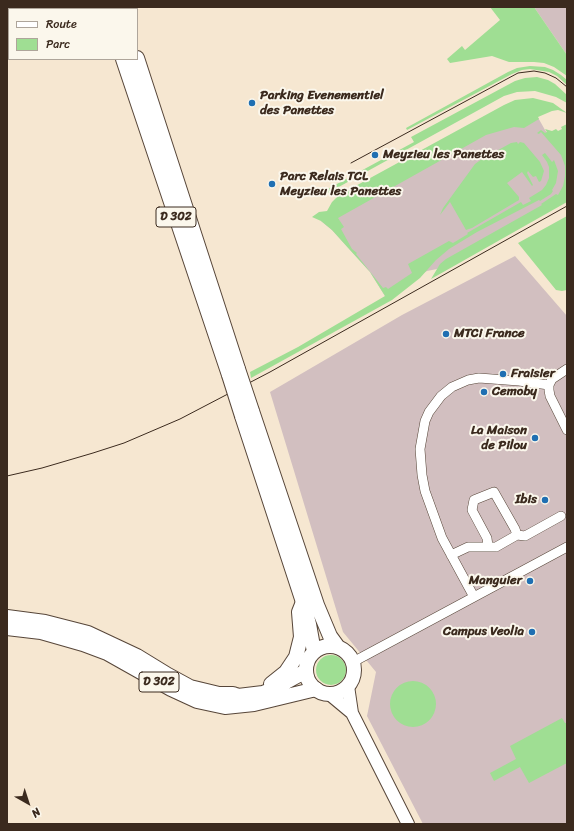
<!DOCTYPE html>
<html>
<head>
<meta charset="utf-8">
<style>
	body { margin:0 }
	#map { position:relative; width:574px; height:831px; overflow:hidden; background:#f6e7d1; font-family:Sriracha,sans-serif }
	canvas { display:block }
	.frame { position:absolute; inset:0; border:8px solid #3b2a1e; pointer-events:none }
	.legend { position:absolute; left:8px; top:8px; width:130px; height:52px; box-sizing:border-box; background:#fbf7ec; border:1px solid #aea59a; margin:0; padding:5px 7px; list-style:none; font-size:12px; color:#3b2a1e }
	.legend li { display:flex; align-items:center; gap:8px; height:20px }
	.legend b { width:20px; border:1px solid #aea59a }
	.north { position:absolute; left:8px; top:783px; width:40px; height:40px; -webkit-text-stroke:3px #fbf7ec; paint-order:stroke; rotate:141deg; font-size:11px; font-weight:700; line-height:16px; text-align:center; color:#3b2a1e }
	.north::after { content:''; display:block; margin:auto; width:14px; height:18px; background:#3b2a1e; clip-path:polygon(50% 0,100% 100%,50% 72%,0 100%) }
</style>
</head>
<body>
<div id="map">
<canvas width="574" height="831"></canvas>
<div class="frame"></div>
<ul class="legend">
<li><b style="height:5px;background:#fff"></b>Route</li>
<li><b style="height:11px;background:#9fde93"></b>Parc</li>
</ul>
<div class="north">N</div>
</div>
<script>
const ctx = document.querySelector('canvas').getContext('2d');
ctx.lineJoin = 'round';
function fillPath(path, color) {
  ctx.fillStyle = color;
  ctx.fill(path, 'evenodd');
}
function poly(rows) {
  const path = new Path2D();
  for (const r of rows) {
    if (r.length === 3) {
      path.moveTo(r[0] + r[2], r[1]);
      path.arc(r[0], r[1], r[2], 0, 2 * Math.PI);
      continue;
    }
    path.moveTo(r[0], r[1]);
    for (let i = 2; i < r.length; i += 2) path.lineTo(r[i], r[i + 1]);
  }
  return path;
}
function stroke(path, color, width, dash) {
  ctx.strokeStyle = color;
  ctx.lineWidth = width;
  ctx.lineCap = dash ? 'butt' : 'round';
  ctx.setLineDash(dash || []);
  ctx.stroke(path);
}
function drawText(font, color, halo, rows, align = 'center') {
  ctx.font = font + ' Sriracha,sans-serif';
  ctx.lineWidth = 4;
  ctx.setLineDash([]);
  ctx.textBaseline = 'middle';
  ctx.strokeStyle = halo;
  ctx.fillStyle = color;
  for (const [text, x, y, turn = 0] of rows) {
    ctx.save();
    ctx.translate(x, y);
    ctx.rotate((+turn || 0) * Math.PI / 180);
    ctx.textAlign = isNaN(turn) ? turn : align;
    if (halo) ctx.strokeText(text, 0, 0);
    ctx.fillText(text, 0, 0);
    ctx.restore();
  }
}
fillPath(poly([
	[534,7,567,7,567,55],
	[531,105,545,130,567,156,567,196,437,269,427,271,385,296,370,272,332,230,321,221],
	[515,256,567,316,567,824,423,824,367,716,376,672,343,632,270,392,402,315]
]), '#d2bfc0');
fillPath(poly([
	[490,7,534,7,567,55,567,76,554,67,544,63,534,62,509,62,492,56,450,63,447,59,462,46,465,50,500,20],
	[530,66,545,67,553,70,561,75,567,80,567,85,557,76,549,72,530,69,522,70,512,74,407,130,406,128,508,72,517,68],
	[537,77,548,80,555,84,567,95,567,103,556,97,535,91,517,92,504,96,326,194,324,191,414,142,411,137,515,81,525,78],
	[533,98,553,103,567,113,558,110,552,111,538,117,539,119,524,128,514,127,486,135,338,218,344,227,341,229,352,249,357,253,356,254,383,288,386,287,388,289,412,273,408,264,449,241,453,243,468,234,467,233,521,202,523,205,531,201,529,198,542,190,546,185,549,178,549,167,547,162,542,155,545,153,552,162,554,160,558,171,556,183,552,190,553,191,551,194,540,201,539,200,477,232,449,249,436,260,420,278,392,300,251,378,250,372,298,347,385,296,370,272,350,250,332,230,321,221,312,217,319,212,327,211,332,202,339,195,504,105,515,100],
	[567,124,567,202,431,279,440,264,446,259,542,205,541,204,556,194,558,195,563,186,565,176,565,166,561,155,541,132,539,134,537,133,541,130,545,133,547,132,545,129,552,131,556,129,558,131,562,129,561,127],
	[517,142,518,144,520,142,524,143,540,162,544,171,541,181,539,182,536,176,533,177,528,171,527,173,533,185,532,186,522,172,507,183,519,197,519,200,472,228,466,230,450,202,440,215,443,208,475,164,482,159,511,143],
	[567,216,567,290,562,291,556,290,518,243],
	[331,670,15],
	[413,704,23],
	[562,718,565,723,567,723,567,763,529,783,520,767,494,781,490,773,516,759,510,746]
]), '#9fde93');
const minor = poly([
	[567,369,552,379,549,385,549,390,550,396,567,430],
	[488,546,487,538,472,510,474,500,494,492,515,529,517,535],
	[451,555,468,547,496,547,517,535,525,536,561,516],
	[474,597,442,538,425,491,422,475,420,449,425,421,429,412,441,396,452,387,468,380,479,378,519,381,549,385],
	[353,662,567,547]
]);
const secondary = poly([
	[348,686,352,713,408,824],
	[328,693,352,713]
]);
const primary = poly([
	[106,7,106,9],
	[120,7,121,9],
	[137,58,238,369],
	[123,59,229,375],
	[252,411,317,605,330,636,338,647],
	[242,416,303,602,309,624,314,652],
	[330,670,24]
]);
const trunk = poly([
	[7,617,45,622,88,633,137,656,168,675,190,687,219,694,233,694,238,696,263,693,273,689,306,671],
	[7,628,41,632,83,644,107,653,171,689,197,701,225,707,254,704,316,689],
	[271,684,286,672,296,657,301,637,299,612,303,602]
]);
stroke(minor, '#574639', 10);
stroke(secondary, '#574639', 14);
stroke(primary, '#574639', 16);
stroke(trunk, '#574639', 16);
stroke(minor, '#fff', 9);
stroke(secondary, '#fff', 12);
stroke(primary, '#fff', 14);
stroke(trunk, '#fff', 14);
stroke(poly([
	[351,163,518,73,534,71,545,73,556,78,567,87],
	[7,476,42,468,93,453,124,443,180,419,270,372,567,206]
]), '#3b2a1e', 1);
const primaryBridge = poly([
	[238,369,252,411],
	[229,375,242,416]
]);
stroke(primaryBridge, '#574639', 16, []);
stroke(primaryBridge, '#fff', 14);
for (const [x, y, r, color] of [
	[252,103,4,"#1f6fb2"],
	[375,155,4,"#1f6fb2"],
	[272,184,4,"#1f6fb2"],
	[446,334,4,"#1f6fb2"],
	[503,374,4,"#1f6fb2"],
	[484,392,4,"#1f6fb2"],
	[535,438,4,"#1f6fb2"],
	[545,500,4,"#1f6fb2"],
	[530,581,4,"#1f6fb2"],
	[532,632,4,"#1f6fb2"]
]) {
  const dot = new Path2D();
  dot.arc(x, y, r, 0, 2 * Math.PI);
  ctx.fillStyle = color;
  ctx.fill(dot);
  stroke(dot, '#fbf7ec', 1.5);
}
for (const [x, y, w] of [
	[176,217,40],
	[159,682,40]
]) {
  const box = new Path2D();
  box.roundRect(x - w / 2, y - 10, w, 20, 3);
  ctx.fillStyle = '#fbf7ec';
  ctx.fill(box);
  stroke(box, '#3b2a1e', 1);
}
drawText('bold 12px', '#3b2a1e', null, [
	["D 302",176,217],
	["D 302",159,682]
]);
drawText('bold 13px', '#3b2a1e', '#fbf7ec', [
	["Parking Evenementiel",260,96],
	["des Panettes",260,111],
	["Meyzieu les Panettes",383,155],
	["Parc Relais TCL",280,177],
	["Meyzieu les Panettes",280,192],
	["MTCi France",454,334],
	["Fraisier",511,374],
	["Cemoby",492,392],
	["La Maison",527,431,"right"],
	["de Pilou",527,446,"right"],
	["Ibis",537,500,"right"],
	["Manguier",522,581,"right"],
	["Campus Veolia",524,632,"right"]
], 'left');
</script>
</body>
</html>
